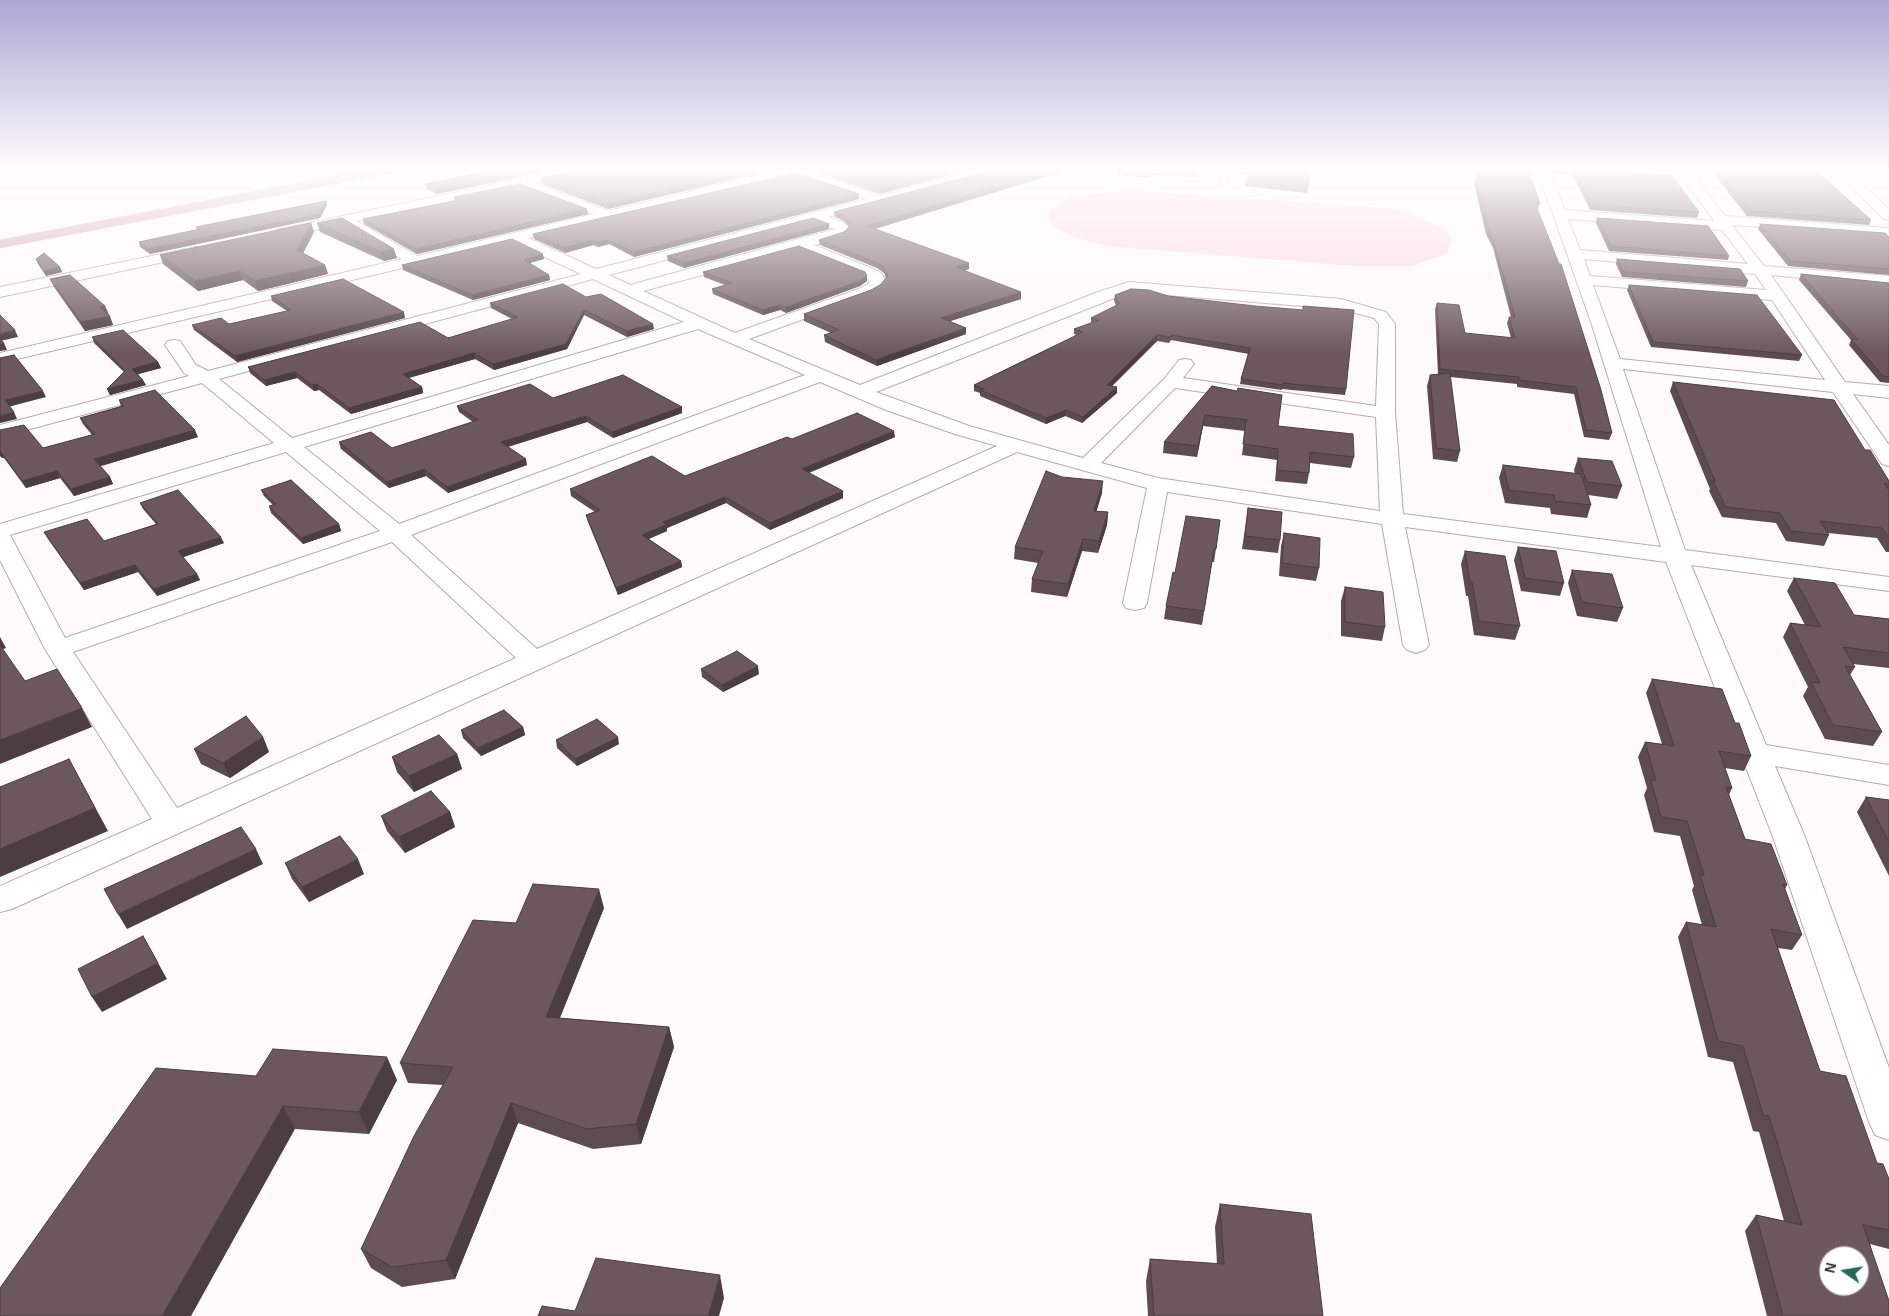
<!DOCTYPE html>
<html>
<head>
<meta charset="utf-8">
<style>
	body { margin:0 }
	#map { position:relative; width:1889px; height:1316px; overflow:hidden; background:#fef9fa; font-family:Helvetica,sans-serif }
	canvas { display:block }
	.north { position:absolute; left:1819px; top:1246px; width:50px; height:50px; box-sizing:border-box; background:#fff; border:1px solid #aeaaab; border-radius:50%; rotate:283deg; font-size:14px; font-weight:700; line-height:20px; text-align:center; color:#342b2e }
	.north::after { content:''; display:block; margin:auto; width:18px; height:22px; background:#22685a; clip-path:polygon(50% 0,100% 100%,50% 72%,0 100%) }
</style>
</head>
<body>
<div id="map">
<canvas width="1889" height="1316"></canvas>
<div class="north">N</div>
</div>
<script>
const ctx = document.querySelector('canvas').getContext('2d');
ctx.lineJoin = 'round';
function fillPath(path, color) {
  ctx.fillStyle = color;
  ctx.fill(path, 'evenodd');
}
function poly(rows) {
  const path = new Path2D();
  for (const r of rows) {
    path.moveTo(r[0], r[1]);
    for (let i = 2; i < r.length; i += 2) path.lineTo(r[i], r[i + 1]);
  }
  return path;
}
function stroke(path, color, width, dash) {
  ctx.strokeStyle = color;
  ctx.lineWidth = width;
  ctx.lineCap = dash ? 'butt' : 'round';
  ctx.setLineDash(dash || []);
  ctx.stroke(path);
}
fillPath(poly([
	[1129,190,1370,207,1401,211,1443,228,1450,235,1451,244,1446,254,1412,266,1353,266,1108,246,1074,237,1053,227,1048,214,1055,206,1074,196]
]), '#fbd9e3');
const service = poly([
	[1262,168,1292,168,1231,175,1228,176,1224,187,1219,186,1223,174,1230,171,1262,168]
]);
const minor = poly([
	[572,168,597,168,591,172,535,183,608,211,791,168,814,168,809,171,880,196,983,168,1005,168,1003,171,828,217,843,222,850,229,844,236,814,245,876,270,882,274,886,282,879,290,871,294,749,339,860,385,1098,292,1129,282,1341,299,1386,312,1395,324,1395,413,1403,514,1661,547,1592,325,1553,214,1535,168,1547,168,1565,210,1713,221,1713,219,1684,180,1577,172,1571,168,1632,168,1678,172,1675,168,1688,168,1725,216,1889,228,1889,236,1732,225,1764,266,1889,276,1889,286,1771,275,1845,382,1889,386,1889,398,1853,394,1889,445,1889,466,1882,464,1833,392,1623,369,1685,550,1889,577,1889,591,1691,565,1766,745,1889,765,1889,785,1775,766,1805,837,1889,1068,1889,1140,1875,1135,1869,1122,1773,837,1666,562,1405,527,1429,645,1425,650,1416,653,1407,650,1403,645,1382,524,1167,492,1147,603,1144,608,1135,610,1126,608,1123,603,1147,488,1017,452,12,909,0,912,0,886,152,819,45,649,0,560,0,524,274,443,202,383,0,437,0,425,189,376,184,373,165,345,168,341,174,340,180,341,196,365,208,371,581,274,513,242,0,363,0,353,402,259,346,227,344,224,276,238,269,234,276,230,572,168],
	[796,175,866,199,596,269,528,238,796,175],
	[521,186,594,214,417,256,356,221,521,186],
	[1568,219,1722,230,1748,264,1580,250,1568,219],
	[813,221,835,229,630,285,609,275,813,221],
	[799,249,866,276,870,282,861,288,735,333,643,291,799,249],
	[1584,259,1755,274,1766,290,1590,276,1584,259],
	[593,279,684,322,292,438,219,379,593,279],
	[1593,285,1772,300,1825,380,1620,359,1593,285],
	[1130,292,1340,309,1374,318,1379,324,1376,406,1183,378,1194,364,1191,360,1185,359,1179,360,1165,378,1083,458,969,426,876,392,1130,292],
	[698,329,805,375,399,524,304,447,698,329],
	[820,382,886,410,955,434,997,446,537,649,411,535,820,382],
	[1175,388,1376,417,1380,511,1158,478,1101,463,1175,388],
	[286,452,380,531,65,638,10,535,286,452],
	[392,542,516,658,177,808,73,652,392,542],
	[1831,168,1844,168,1889,209,1889,220,1884,219,1831,168],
	[196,247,201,248,203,251,201,254,0,297,0,287,196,247]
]);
const primary = poly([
	[376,168,404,168,398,172,0,248,0,240,376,168]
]);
stroke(service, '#bea7ae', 2);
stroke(minor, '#bea7ae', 2);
stroke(primary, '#d6d5d5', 1);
fillPath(service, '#fff');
fillPath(minor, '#fff');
fillPath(primary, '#d6a5b6');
fillPath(poly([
	[502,168,561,168,437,194,427,189,425,184],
	[591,168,781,168,608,209,542,184,541,178],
	[813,168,974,168,880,194,813,171],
	[1001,168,1074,168,875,229,969,269,963,271,1021,292,1021,299,950,321,966,328,966,334,877,366,825,342,824,335,831,333,804,321,804,314,871,290,880,285,886,278,884,273,877,268,820,245,819,240,844,232,849,227,844,221,835,217,834,212],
	[1202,168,1198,177,1151,175,1150,178,1117,175,1117,170],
	[1311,168,1307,193,1245,186,1246,181],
	[1474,168,1536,168,1535,173,1528,172,1540,203,1538,208,1537,208,1612,433,1609,440,1584,437,1574,394,1517,387,1517,384,1450,377,1460,451,1457,462,1433,459,1427,386,1430,375,1438,374,1435,309,1437,303,1465,333,1511,338,1507,323,1509,317,1511,317,1493,248,1486,234,1474,183,1476,179],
	[1548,168,1578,168,1699,212,1697,218,1590,210,1573,175,1552,174],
	[1709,168,1813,168,1871,220,1869,225,1747,216],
	[859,194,859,199,634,257,609,244,598,247,593,245,565,253,534,239,533,234],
	[454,197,587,209,588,214,417,254,364,224,363,219,455,201],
	[327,205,320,218,150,254,140,247,139,242,197,230,196,227],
	[1597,218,1729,256,1728,260,1609,251,1596,223],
	[311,223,314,232,303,253,325,265,328,274,258,291,243,280,198,291,163,264,160,255],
	[317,223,397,258,384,261,320,232],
	[829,224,829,229,684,268,668,261,667,256],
	[1760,224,1889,237,1889,275,1788,266,1758,229],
	[36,259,60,267,62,272,46,276,38,264],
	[544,259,530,263,549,275,550,280,473,300,403,270,402,265],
	[1617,259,1748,281,1746,287,1622,277,1616,264],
	[703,272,867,281,860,286,786,313,780,310,763,315,713,294,712,289,725,285,704,277],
	[1801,274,1889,283,1889,383,1880,382,1849,345,1851,340,1799,280],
	[50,279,105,306,113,325,85,331,54,287],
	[1629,285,1802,355,1799,361,1651,347,1627,290],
	[1131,289,1346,389,1345,395,1282,389,1282,390,1240,384,1241,379,1249,354,1171,340,1169,343,1157,341,1112,386,1117,393,1082,423,1065,416,1046,424,980,396,980,393,974,391,974,385,1077,335,1074,334,1074,329,1091,323,1091,318,1116,306,1114,300,1115,295],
	[271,296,405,318,237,362,194,330,192,325,229,324,287,311,272,301],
	[586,297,654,329,627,337,584,315,567,349,494,370,475,359,409,378,422,387,423,393,351,414,319,390,314,391,297,378,266,386,250,373,248,367,448,338,512,319,491,308,490,303],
	[92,337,158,362,161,368,138,374,146,385,110,395,107,389,124,372,94,343],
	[1673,382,1865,450,1889,481,1889,552,1886,552,1877,538,1828,533,1829,535,1824,546,1786,541,1776,523,1722,517,1709,491,1710,489,1670,391],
	[1212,386,1278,426,1354,457,1351,468,1310,463,1309,473,1307,484,1275,481,1277,460,1242,455,1245,431,1203,426,1197,457,1163,453,1164,442],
	[553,398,682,407,682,413,613,438,587,422,508,447,527,465,448,493,426,476,389,488,341,449,339,442,392,448,473,422,459,412,457,406],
	[119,400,198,437,100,466,110,477,113,484,74,496,60,478,26,488,4,458,2,458,0,456,0,430,43,448,92,435,83,424,80,418,121,406],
	[895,437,809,473,843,498,770,530,726,503,667,528,667,531,649,539,681,561,682,567,618,595,588,522,586,515,595,512,571,496,570,489,685,476,792,439],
	[1578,458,1622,486,1617,499,1588,495,1591,505,1587,518,1551,514,1550,508,1505,503,1499,478,1503,465,1575,474,1574,470],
	[261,490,339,524,341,531,303,544,271,513,269,506,273,505,264,496],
	[1102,493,1096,511,1108,512,1107,525,1098,553,1082,551,1067,597,1031,592,1032,579,1038,563,1014,559,1015,547],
	[140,503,224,543,183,557,197,574,200,580,157,596,138,572,84,590,48,539,44,532,104,541,156,524,143,509],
	[1248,508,1280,540,1278,553,1242,549],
	[1220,520,1214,562,1212,562,1202,625,1164,619,1166,606,1175,573],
	[1284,533,1319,568,1316,581,1279,576,1281,546],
	[1518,547,1564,583,1560,596,1521,591,1514,560],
	[1465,551,1520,626,1515,640,1474,635,1468,596,1466,596,1461,564],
	[1572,570,1623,608,1617,622,1577,616,1568,583],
	[1794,578,1854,615,1889,619,1889,668,1853,664,1855,667,1850,675,1882,732,1873,746,1825,739,1803,696,1808,687,1783,637,1790,623,1805,625,1787,591],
	[1345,587,1385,627,1382,641,1341,636,1341,601],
	[701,669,759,674,723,692,702,677],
	[1652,679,1735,723,1751,756,1744,771,1725,768,1732,788,1729,795,1745,839,1787,885,1785,889,1802,935,1792,950,1778,948,1820,1071,1877,1163,1889,1179,1889,1249,1870,1244,1889,1316,1767,1316,1745,1231,1756,1215,1784,1221,1759,1132,1753,1131,1733,1062,1708,1057,1678,937,1686,922,1702,925,1692,890,1694,886,1680,836,1654,832,1644,795,1647,788,1638,757,1645,742,1662,744,1646,693],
	[523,727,525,735,481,756,463,738,461,730],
	[263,737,269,752,230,778,201,764,194,749],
	[556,740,619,744,577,766,557,748],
	[457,754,462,769,414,792,397,772,392,757],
	[1866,797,1889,800,1889,876,1857,812],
	[450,812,455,827,405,853,387,831,381,816],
	[285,863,364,874,309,902,292,879],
	[604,908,560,1018,669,1027,674,1047,641,1144,593,1149,518,1123,455,1279,402,1287,371,1268,361,1249,443,1085,408,1083,400,1063,516,923],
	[256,1076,397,1080,369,1134,295,1129],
	[1220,1204,1323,1316,1148,1316,1146,1281,1150,1259,1217,1264,1215,1227]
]), '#5d4b51');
fillPath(poly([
	[536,168,561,168,437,194,436,189],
	[759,168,781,168,608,209,607,204],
	[956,168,974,168,880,194,880,189],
	[1058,168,1074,168,867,231,867,226],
	[1200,168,1202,168,1198,177,1198,172],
	[859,194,859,199,634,257,634,252],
	[326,201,327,205,320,218,150,254,148,249],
	[587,209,588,214,417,254,416,249],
	[311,223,314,232,300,259,297,250],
	[829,224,829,229,684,268,684,263],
	[592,240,593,245,565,253,564,248],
	[608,240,609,244,598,247,597,242],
	[394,249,397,258,384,261,381,252],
	[543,254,544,259,525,264,524,260],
	[969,263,969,269,955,273,955,267],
	[325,265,328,274,258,291,255,281],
	[60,267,62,272,46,276,44,271],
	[240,271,243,280,198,291,195,281],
	[549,275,550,280,473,300,472,295],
	[867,276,867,281,860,286,786,313,786,307],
	[1021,292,1021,299,941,324,941,318],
	[779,305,780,310,763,315,762,310],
	[105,306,109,315,100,307],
	[584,310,584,315,567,349,494,370,493,364],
	[404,312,405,318,237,362,235,356],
	[110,316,113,325,85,331,81,322],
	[653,324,654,329,627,337,627,331],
	[966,328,966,334,877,366,876,360],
	[15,330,18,337,0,341,0,334],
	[1157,335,1157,341,1107,391,1107,385],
	[4,343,7,350,0,351,0,344],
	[474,353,475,359,404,379,403,374],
	[158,362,161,368,135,375,132,369],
	[295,372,297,378,266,386,264,380],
	[143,380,146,385,110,395,107,389],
	[317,384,319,390,314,391,312,385],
	[422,387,423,393,351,414,349,408],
	[1117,387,1117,393,1082,423,1083,417],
	[43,391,46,397,8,407,5,400],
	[682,407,682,413,613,438,612,432],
	[1066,410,1065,416,1046,424,1046,418],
	[14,412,17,419,0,423,0,416],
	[1205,415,1203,426,1197,457,1198,446],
	[586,416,587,422,503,448,501,442],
	[195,430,198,437,98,467,94,459],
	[894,431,895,437,802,475,802,469],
	[0,450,4,458,2,458,0,455],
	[526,459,527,465,448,493,447,487],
	[424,469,426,476,389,488,387,482],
	[57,471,60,478,26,488,22,481],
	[110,477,113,484,74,496,71,489],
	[1103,481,1102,493,1093,523,1094,511],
	[843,491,843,498,770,530,770,523],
	[725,497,726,503,667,528,667,531,643,541,642,535,663,522],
	[1108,512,1107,525,1098,553,1099,541],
	[339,524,341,531,303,544,301,538],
	[221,537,224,543,181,558,178,551],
	[1083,539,1082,551,1067,597,1068,584],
	[681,561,682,567,618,595,616,588],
	[135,565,138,572,84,590,80,583],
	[197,574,200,580,157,596,154,589],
	[0,637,6,648,1,650,0,649],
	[758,666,759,674,723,692,722,685],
	[82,708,92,727,0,764,0,740],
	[523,727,525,735,481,756,478,748],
	[263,737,269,752,230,778,223,763],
	[618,737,619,744,577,766,575,759],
	[457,754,462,769,414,792,409,776],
	[69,759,108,831,0,877,0,849],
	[450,812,455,827,405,853,399,837],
	[256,849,263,864,127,929,118,914],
	[358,859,364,874,309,902,302,887],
	[599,889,604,908,552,1037,546,1017],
	[143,936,167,979,102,1012,92,997],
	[669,1027,674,1047,641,1144,636,1124],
	[387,1057,397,1080,369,1134,359,1112],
	[511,1103,518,1123,455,1279,446,1260],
	[283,1106,295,1129,191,1316,162,1316],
	[720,1275,724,1298,719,1316,708,1316]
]), '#4c3d42');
const building = poly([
	[502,168,536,168,436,189,425,184,502,168],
	[591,168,759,168,607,204,541,178,591,168],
	[821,168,956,168,880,189,821,168],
	[1001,168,1058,168,867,226,969,263,955,267,1021,292,941,318,966,328,876,360,824,335,839,330,804,314,871,290,880,285,888,276,884,267,877,263,819,240,844,232,851,225,844,215,834,212,1001,168],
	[1119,168,1200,168,1198,172,1152,170,1150,173,1117,170,1119,168],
	[1261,168,1311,168,1308,187,1246,181,1251,170,1261,168],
	[1476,168,1527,168,1540,203,1535,203,1559,264,1561,264,1601,390,1612,433,1586,430,1576,387,1519,380,1519,377,1440,369,1437,303,1459,305,1465,333,1515,338,1509,317,1515,317,1494,243,1488,228,1476,178,1478,178,1476,168],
	[1578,168,1672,176,1699,212,1591,205,1575,170,1553,168,1578,168],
	[1714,168,1813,168,1871,220,1749,211,1714,168],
	[796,173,859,194,634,252,608,240,597,242,592,240,564,248,533,234,796,173],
	[520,184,587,209,416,249,363,219,460,200,454,197,520,184],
	[326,201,319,214,148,249,139,242,200,229,196,227,326,201],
	[342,218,394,249,381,252,317,223,342,218],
	[813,218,829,224,684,263,667,256,813,218],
	[1597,218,1708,226,1729,256,1611,246,1597,218],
	[311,223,297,250,325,265,255,281,240,271,195,281,160,255,311,223],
	[1760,224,1885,233,1889,237,1889,269,1790,261,1760,224],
	[512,239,543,254,524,260,549,275,472,295,402,265,512,239],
	[799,246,865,272,867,276,860,281,786,307,779,305,762,310,712,289,732,283,703,272,799,246],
	[44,253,60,267,44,271,36,259,44,253],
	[1617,259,1740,269,1748,281,1624,272,1617,259],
	[1801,274,1889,283,1889,377,1883,376,1851,339,1858,340,1801,274],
	[70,275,105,306,100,307,110,316,81,322,50,279,70,275],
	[343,279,404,312,235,356,192,325,221,318,229,324,291,310,271,296,343,279],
	[563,284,586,297,601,294,653,324,627,331,584,310,566,344,493,364,474,353,403,374,422,387,349,408,317,384,312,385,295,372,264,380,248,367,420,322,450,339,448,338,518,317,490,303,563,284],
	[1629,285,1757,295,1802,355,1653,342,1629,285],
	[1131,289,1149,290,1168,296,1255,306,1303,310,1303,306,1354,310,1346,389,1283,383,1283,385,1241,379,1250,348,1171,335,1170,337,1157,335,1107,385,1117,387,1083,417,1066,410,1046,418,980,390,984,389,974,385,1083,332,1074,329,1099,320,1091,318,1119,304,1115,295,1131,289],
	[0,315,15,330,0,334,0,315],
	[123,330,158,362,132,369,143,380,107,389,125,371,92,337,123,330],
	[0,339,4,343,0,344,0,339],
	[14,355,43,391,5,400,14,412,0,416,0,358,14,355],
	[1450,373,1460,451,1436,448,1430,375,1450,373],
	[623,375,682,407,612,432,586,416,501,442,526,459,447,487,424,469,387,482,339,442,371,432,392,448,478,420,457,406,530,384,553,398,623,375],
	[1673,382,1834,400,1865,450,1870,450,1889,481,1889,484,1884,483,1889,490,1889,538,1882,528,1820,521,1829,535,1791,531,1780,513,1726,507,1713,481,1715,481,1673,382],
	[1212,386,1237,391,1238,388,1282,395,1278,426,1353,434,1354,457,1310,452,1309,473,1277,470,1278,449,1243,444,1246,422,1248,420,1205,415,1198,446,1164,442,1212,386],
	[155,390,195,430,94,459,110,477,71,489,57,471,22,481,0,451,0,430,24,425,43,448,95,434,80,418,124,406,119,400,155,390],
	[857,413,894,431,802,469,843,491,770,523,725,497,663,522,666,525,642,535,681,561,616,588,586,515,600,510,570,489,652,456,685,476,787,437,792,439,857,413],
	[1578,458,1612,461,1622,486,1587,482,1578,458],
	[1503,465,1581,474,1591,505,1555,501,1554,495,1509,490,1503,465],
	[1046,471,1062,477,1103,481,1094,511,1108,512,1099,541,1083,539,1068,584,1032,579,1043,551,1015,547,1046,471],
	[291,480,339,524,301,538,269,506,276,504,261,490,291,480],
	[178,490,221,537,178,551,197,574,154,589,135,565,80,583,44,532,87,519,104,541,158,524,140,503,178,490],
	[1248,508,1282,512,1280,540,1245,536,1248,508],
	[1186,516,1220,520,1216,549,1214,549,1204,611,1166,606,1173,572,1175,573,1186,516],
	[1284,533,1320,538,1319,568,1282,563,1284,533],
	[1518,547,1556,551,1564,583,1525,578,1518,547],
	[1465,551,1505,556,1520,626,1479,621,1472,582,1470,582,1465,551],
	[1572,570,1612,574,1623,608,1582,602,1572,570],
	[1794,578,1835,583,1854,615,1889,619,1889,653,1843,647,1855,667,1845,666,1882,732,1833,725,1811,682,1820,683,1790,623,1821,627,1794,578],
	[1345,587,1383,592,1385,627,1345,622,1345,587],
	[0,645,25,681,57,669,82,708,0,740,0,645],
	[737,651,758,666,722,685,701,669,737,651],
	[1652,679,1722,689,1735,723,1739,723,1751,756,1719,751,1732,788,1726,787,1745,839,1771,844,1787,885,1783,884,1802,935,1771,929,1820,1071,1846,1076,1877,1163,1883,1164,1889,1179,1889,1230,1863,1225,1889,1301,1889,1316,1783,1316,1756,1215,1802,1225,1769,1116,1763,1115,1743,1046,1718,1041,1686,922,1716,927,1700,875,1704,875,1687,821,1661,817,1651,780,1656,781,1645,742,1674,746,1652,679],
	[1829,1256,1859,1256,1859,1286,1829,1286,1829,1256],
	[504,710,523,727,478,748,461,730,504,710],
	[246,716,263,737,223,763,194,749,246,716],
	[597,719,618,737,575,759,556,740,597,719],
	[439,735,457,754,409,776,392,757,439,735],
	[69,759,95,808,0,849,0,787,69,759],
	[431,791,450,812,399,837,381,816,431,791],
	[1866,797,1889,800,1889,842,1866,797],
	[241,827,256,849,118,914,104,889,241,827],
	[340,836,358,859,302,887,285,863,340,836],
	[533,884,599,889,546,1017,669,1027,636,1124,587,1129,511,1103,446,1260,392,1267,361,1249,414,1136,453,1067,400,1063,473,920,516,923,533,884],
	[143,936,158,963,92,997,78,969,143,936],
	[273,1049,387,1057,359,1112,283,1106,162,1316,0,1316,0,1288,156,1068,256,1076,273,1049],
	[1220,1204,1311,1214,1323,1316,1154,1316,1150,1259,1224,1264,1220,1204],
	[596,1258,720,1275,708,1316,538,1316,542,1306,575,1311,596,1258]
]);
fillPath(building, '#6c575e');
stroke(building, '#4c3d42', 1);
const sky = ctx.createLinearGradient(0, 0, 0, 353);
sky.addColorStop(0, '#aaa7d3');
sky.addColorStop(0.48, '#fffcfd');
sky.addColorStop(1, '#fffcfd00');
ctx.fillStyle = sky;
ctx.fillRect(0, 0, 1889, 353);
</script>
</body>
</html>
